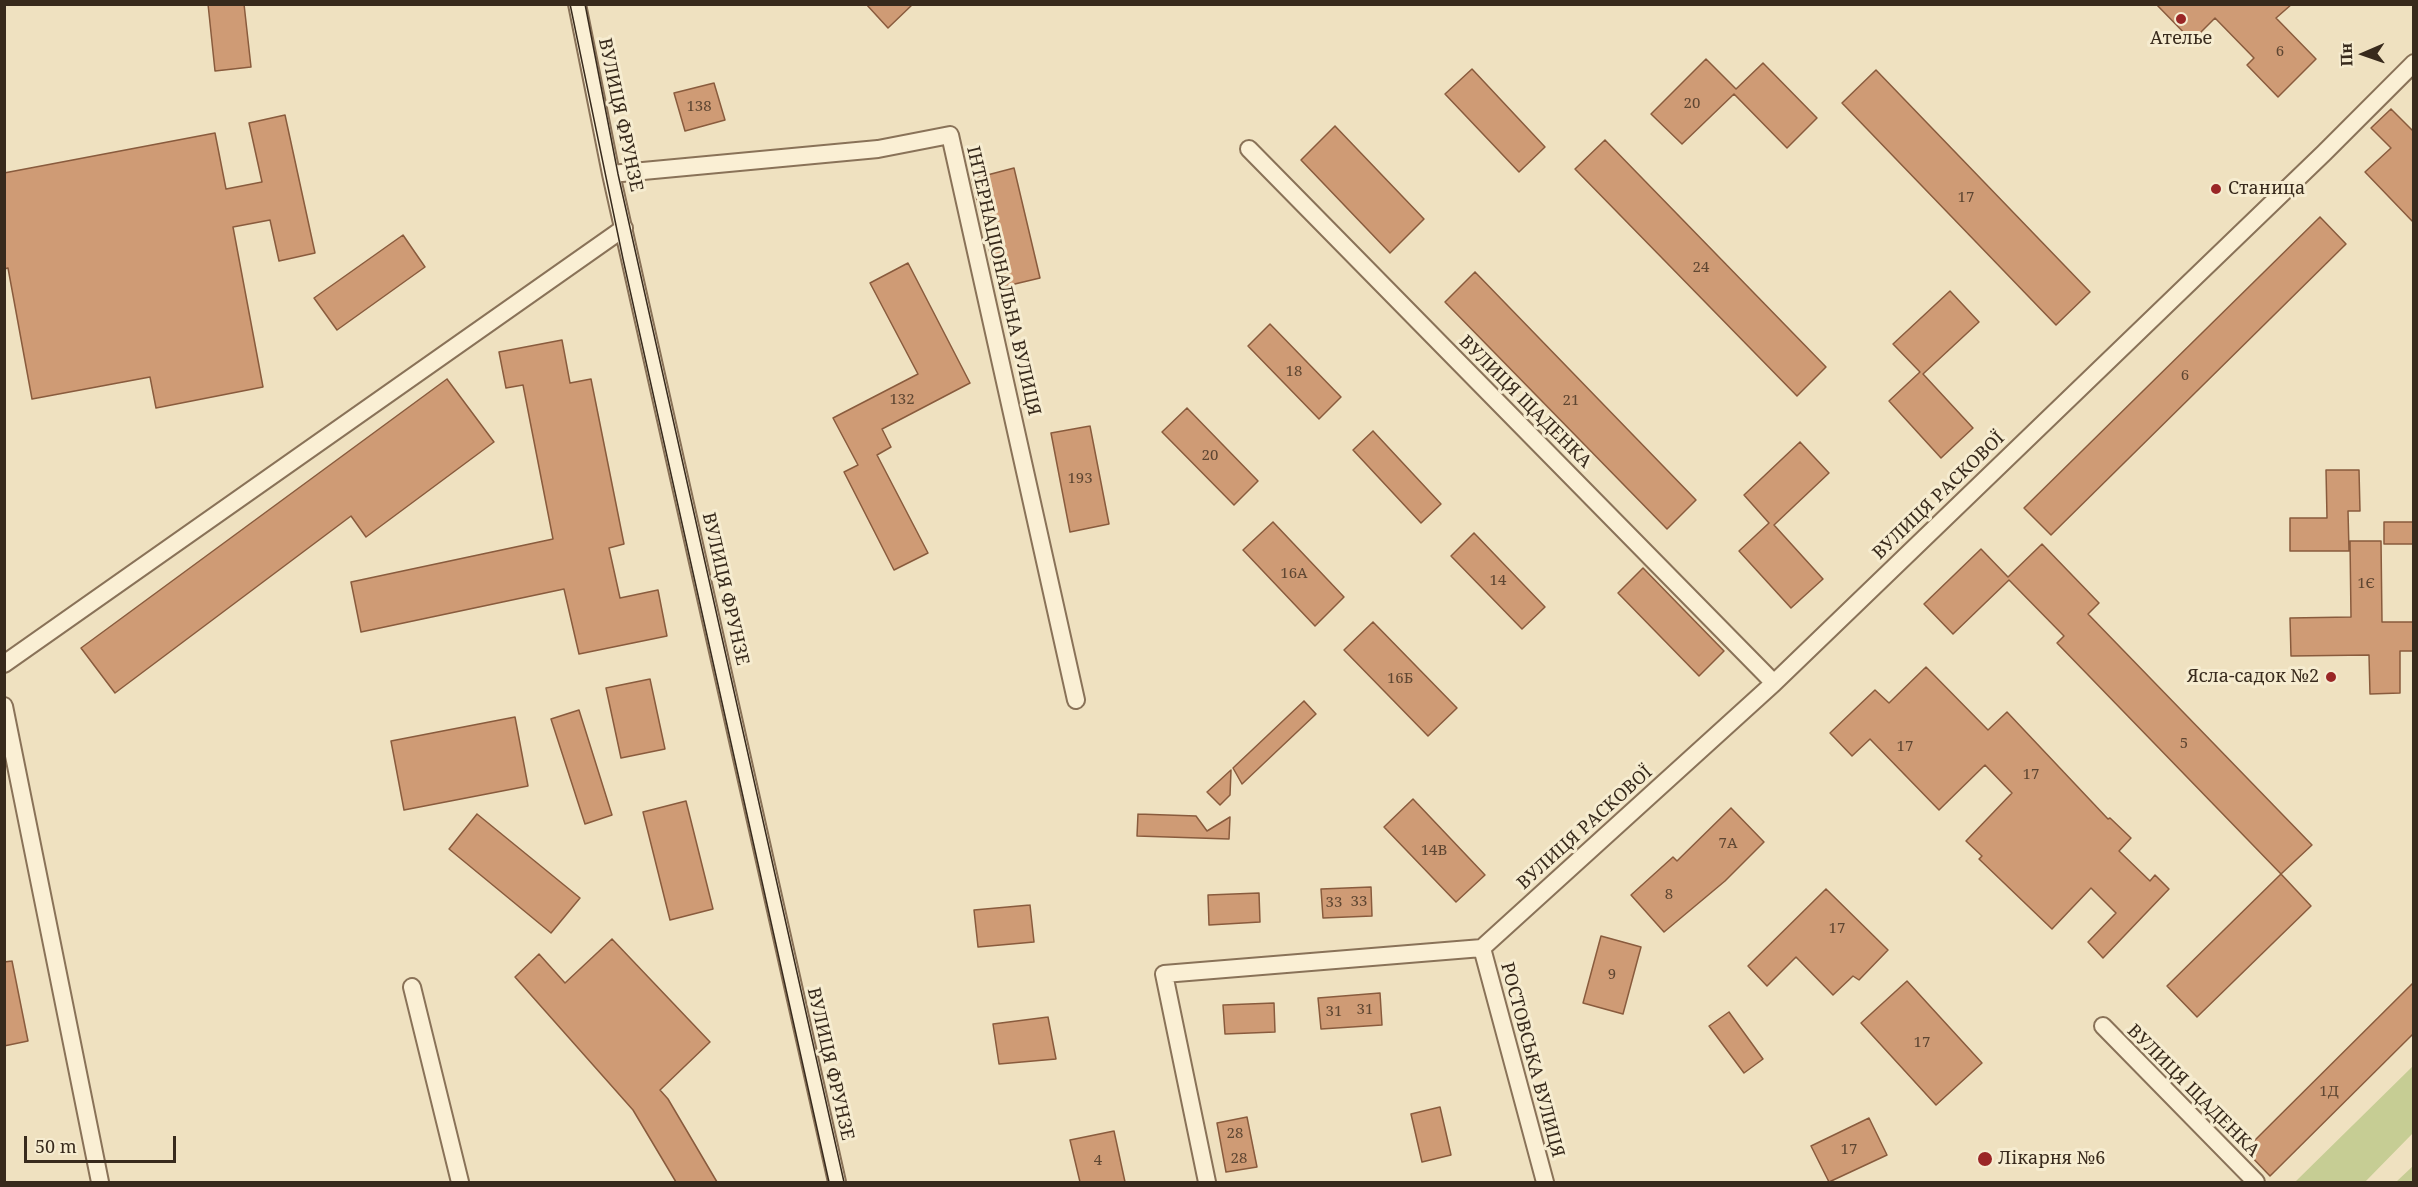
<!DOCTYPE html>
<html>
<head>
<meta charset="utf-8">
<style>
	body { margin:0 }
	#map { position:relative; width:2418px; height:1187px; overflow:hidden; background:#efe1c0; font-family:"Noto Serif",serif }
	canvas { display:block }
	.frame { position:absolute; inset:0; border:6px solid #382a1c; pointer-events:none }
	.north { position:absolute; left:2334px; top:24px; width:60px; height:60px; -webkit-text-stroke:4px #f6ecd0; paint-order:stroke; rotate:268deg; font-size:16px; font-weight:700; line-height:24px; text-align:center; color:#382a1c }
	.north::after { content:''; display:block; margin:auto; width:21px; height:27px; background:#382a1c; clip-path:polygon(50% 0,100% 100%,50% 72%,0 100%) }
	.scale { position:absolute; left:24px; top:1136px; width:152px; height:27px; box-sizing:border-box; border:3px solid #382a1c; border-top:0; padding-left:8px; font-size:18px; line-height:21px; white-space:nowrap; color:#382a1c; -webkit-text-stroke:4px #f6ecd0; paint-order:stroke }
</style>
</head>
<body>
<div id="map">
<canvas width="2418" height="1187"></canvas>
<div class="frame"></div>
<div class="north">Пн</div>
<div class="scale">50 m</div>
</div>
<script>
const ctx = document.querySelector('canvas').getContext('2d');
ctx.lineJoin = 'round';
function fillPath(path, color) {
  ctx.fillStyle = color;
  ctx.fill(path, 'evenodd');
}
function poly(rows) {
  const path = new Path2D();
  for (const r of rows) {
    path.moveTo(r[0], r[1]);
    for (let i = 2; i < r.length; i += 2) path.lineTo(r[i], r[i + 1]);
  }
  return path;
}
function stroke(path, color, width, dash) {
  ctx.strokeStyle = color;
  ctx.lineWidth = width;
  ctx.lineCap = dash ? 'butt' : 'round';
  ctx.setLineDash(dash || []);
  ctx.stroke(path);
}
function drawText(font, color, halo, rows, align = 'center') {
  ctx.font = font + ' "Noto Serif",serif';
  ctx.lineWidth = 6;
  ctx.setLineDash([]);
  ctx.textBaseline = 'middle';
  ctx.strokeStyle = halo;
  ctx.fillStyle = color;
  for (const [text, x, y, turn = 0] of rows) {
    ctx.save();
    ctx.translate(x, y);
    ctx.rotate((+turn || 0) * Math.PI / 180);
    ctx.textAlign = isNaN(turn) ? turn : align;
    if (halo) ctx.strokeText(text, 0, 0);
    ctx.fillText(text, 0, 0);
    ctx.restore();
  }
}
fillPath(poly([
	[2413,1066,2413,1133,2365,1182,2295,1182],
	[2413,1166,2413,1182,2396,1182]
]), '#c6cd94');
const building = poly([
	[208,4,244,4,251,67,215,71,208,4],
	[866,4,913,4,888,28,866,4],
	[2156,4,2292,4,2276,18,2316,59,2278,97,2247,65,2254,58,2215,18,2192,41,2156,4],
	[1706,59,1736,89,1763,63,1817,118,1787,148,1734,94,1682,144,1651,114,1706,59],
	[1472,69,1545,147,1519,172,1445,94,1472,69],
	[1876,70,2090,292,2056,325,1842,103,1876,70],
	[714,83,725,120,685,131,674,93,714,83],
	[2391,109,2414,132,2414,223,2365,172,2391,148,2371,128,2391,109],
	[285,115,315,253,279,261,270,220,233,227,263,387,156,408,150,377,32,399,8,268,4,269,4,173,215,133,226,189,262,182,249,123,285,115],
	[1335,126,1424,219,1390,253,1301,160,1335,126],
	[1605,140,1826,367,1797,396,1575,169,1605,140],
	[1014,168,1040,278,998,288,972,179,1014,168],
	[2320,217,2346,244,2051,535,2024,508,2320,217],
	[403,235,425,267,337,330,314,298,403,235],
	[908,263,970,383,882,429,891,447,877,455,928,553,894,570,844,472,858,465,833,418,918,374,870,283,908,263],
	[1475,272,1696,500,1667,529,1445,302,1475,272],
	[1950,291,1979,322,1923,374,1973,428,1941,458,1889,401,1920,372,1893,344,1950,291],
	[1270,324,1341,397,1319,419,1248,346,1270,324],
	[562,340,570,383,591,379,624,544,609,548,620,598,658,590,667,636,579,654,564,589,361,632,351,582,553,539,523,385,506,388,499,352,562,340],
	[447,379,494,442,366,537,351,516,115,693,81,648,447,379],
	[1187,408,1258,481,1234,505,1162,432,1187,408],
	[1090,426,1109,524,1070,532,1051,433,1090,426],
	[1373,431,1441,504,1421,523,1353,450,1373,431],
	[1800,442,1829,473,1774,525,1823,579,1791,608,1739,551,1769,523,1744,495,1800,442],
	[2326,470,2359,470,2360,511,2348,511,2349,551,2290,551,2290,518,2327,518,2326,470],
	[1273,522,1344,597,1315,626,1243,550,1273,522],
	[2384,522,2414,522,2414,544,2384,544,2384,522],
	[1474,533,1545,607,1522,629,1451,556,1474,533],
	[2350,541,2381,541,2382,622,2414,622,2414,651,2400,651,2400,693,2370,694,2369,655,2291,656,2290,618,2351,617,2350,541],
	[2042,544,2099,603,2088,614,2312,845,2281,874,2311,906,2197,1017,2167,986,2281,874,2057,643,2064,636,2009,580,1953,634,1924,604,1981,549,2008,577,2042,544],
	[1643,568,1724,651,1699,676,1618,593,1643,568],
	[1373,622,1457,708,1428,736,1344,650,1373,622],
	[1926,667,1988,730,2007,712,2108,819,2110,818,2131,838,2119,851,2150,881,2155,875,2169,889,2103,958,2088,942,2116,913,2091,888,2052,929,1979,859,1982,856,1966,841,2012,793,1985,765,1939,810,1870,739,1852,756,1830,733,1875,690,1889,703,1926,667],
	[650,679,665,749,621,758,606,688,650,679],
	[1304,701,1316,714,1242,784,1233,768,1304,701],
	[579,710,612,815,585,824,551,719,579,710],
	[515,717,528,786,404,810,391,741,515,717],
	[1231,770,1230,795,1220,805,1207,792,1231,770],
	[1413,799,1485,875,1456,902,1384,827,1413,799],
	[686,801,713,909,670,920,643,812,686,801],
	[1731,808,1764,842,1725,881,1664,932,1631,895,1673,857,1677,861,1731,808],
	[477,814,580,898,551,933,449,849,477,814],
	[1138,814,1196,816,1207,831,1230,817,1229,839,1137,836,1138,814],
	[1371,887,1372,916,1323,918,1321,889,1371,887],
	[1826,889,1888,950,1859,980,1853,976,1833,995,1796,957,1767,986,1748,966,1826,889],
	[1259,893,1260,922,1209,925,1208,895,1259,893],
	[1030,905,1034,942,978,947,974,910,1030,905],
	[1601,936,1641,947,1623,1014,1583,1003,1601,936],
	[612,939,710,1042,660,1090,668,1099,717,1182,676,1182,633,1110,515,977,539,954,565,983,612,939],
	[12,961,28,1041,4,1046,4,962,12,961],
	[1907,981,1982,1063,1936,1105,1861,1023,1907,981],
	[2414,982,2414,1033,2270,1176,2245,1150,2414,982],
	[1380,993,1382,1025,1321,1029,1318,998,1380,993],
	[1274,1003,1275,1032,1225,1034,1223,1005,1274,1003],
	[1729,1012,1763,1059,1744,1073,1709,1026,1729,1012],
	[1048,1017,1056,1059,999,1064,993,1024,1048,1017],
	[1440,1107,1451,1155,1422,1162,1411,1114,1440,1107],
	[1247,1117,1257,1167,1226,1172,1217,1123,1247,1117],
	[1869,1118,1887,1155,1829,1182,1811,1146,1869,1118],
	[1114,1131,1125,1182,1080,1182,1070,1140,1114,1131]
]);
fillPath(building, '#cf9b75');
stroke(building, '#895b3d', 1.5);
const street = poly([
	[577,4,611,174,837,1182],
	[1249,149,1774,683],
	[611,174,878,149,950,135,1076,700],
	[4,664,624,228],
	[4,706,100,1182],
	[1482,948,1774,683,2324,153,2414,63],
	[1482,948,1545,1182],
	[412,987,460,1182],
	[2103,1026,2256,1182],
	[1207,1182,1164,974,1482,948]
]);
stroke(street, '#897258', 20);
stroke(street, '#faefd4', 16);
stroke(poly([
	[570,4,623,259,829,1182],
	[585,4,618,174,844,1182]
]), '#382a1c', 1.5);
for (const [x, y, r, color] of [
	[2181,19,6,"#9a2626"],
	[2216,189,6,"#9a2626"],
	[2331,677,6,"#9a2626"],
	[1985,1159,8,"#9a2626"]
]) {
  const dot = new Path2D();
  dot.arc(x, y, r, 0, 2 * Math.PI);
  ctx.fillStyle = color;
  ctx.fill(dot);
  stroke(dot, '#f6ecd0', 2);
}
drawText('15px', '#5e4632', null, [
	["6",2280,52],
	["20",1692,104],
	["138",699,107],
	["17",1966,198],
	["24",1701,268],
	["18",1294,372],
	["6",2185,376],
	["132",902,400],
	["21",1571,401],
	["20",1210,456],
	["193",1080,479],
	["16А",1294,574],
	["14",1498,581],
	["1Є",2366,584],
	["16Б",1400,679],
	["5",2184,744],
	["17",1905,747],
	["17",2031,775],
	["7А",1728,844],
	["14В",1434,851],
	["8",1669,895],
	["33",1359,902],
	["33",1334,903],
	["17",1837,929],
	["9",1612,975],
	["31",1365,1010],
	["31",1334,1012],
	["17",1922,1043],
	["1Д",2329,1092],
	["28",1235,1134],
	["17",1849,1150],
	["28",1239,1159],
	["4",1098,1161]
]);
drawText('18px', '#382a1c', '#f6ecd0', [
	["Ателье",2181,39,"center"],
	["Станица",2228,189],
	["Ясла-садок №2",2319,677,"right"],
	["Лікарня №6",1998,1159]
], 'left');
drawText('18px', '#382a1c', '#f6ecd0', [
	["ВУЛИЦЯ ФРУНЗЕ",620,115,78],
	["ІНТЕРНАЦІОНАЛЬНА ВУЛИЦЯ",1003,281,77],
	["ВУЛИЦЯ ЩАДЕНКА",1525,402,45],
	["ВУЛИЦЯ РАСКОВОЇ",1939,496,-44],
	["ВУЛИЦЯ ФРУНЗЕ",725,589,77],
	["ВУЛИЦЯ РАСКОВОЇ",1585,828,-42],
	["РОСТОВСЬКА ВУЛИЦЯ",1532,1060,75],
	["ВУЛИЦЯ ФРУНЗЕ",830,1064,77],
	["ВУЛИЦЯ ЩАДЕНКА",2193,1091,45]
]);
</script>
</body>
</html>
